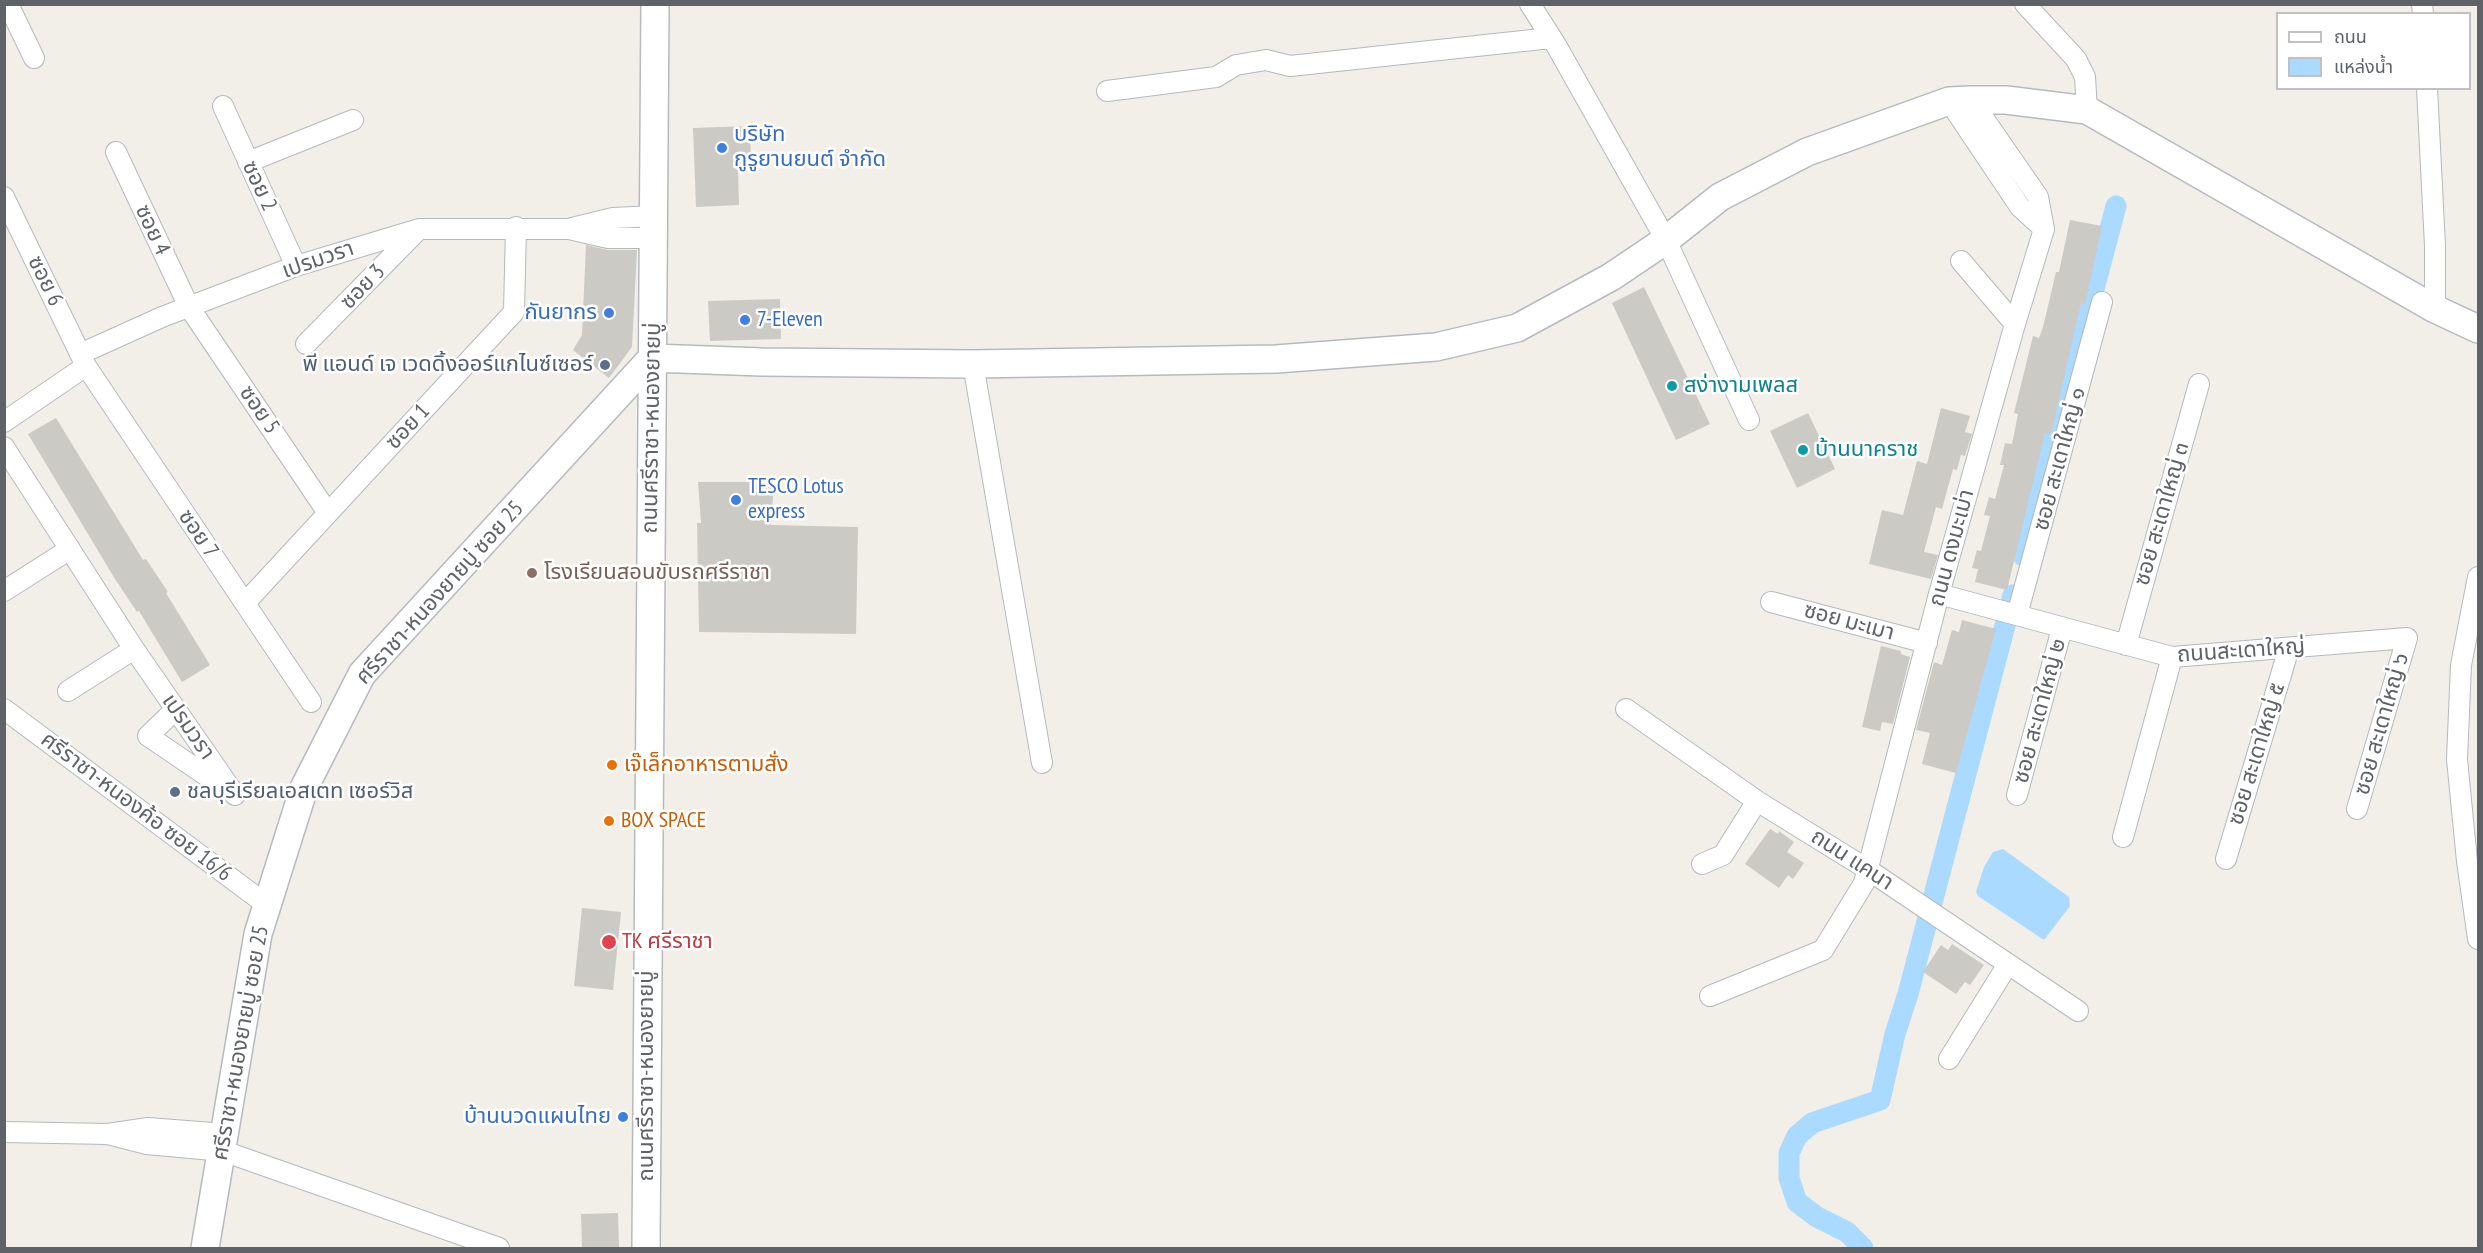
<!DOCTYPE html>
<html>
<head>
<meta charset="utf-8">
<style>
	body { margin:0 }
	#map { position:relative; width:2483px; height:1253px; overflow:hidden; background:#f1efe8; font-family:"PT Sans Narrow","Noto Sans Thai",sans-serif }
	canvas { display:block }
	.frame { position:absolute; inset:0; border:6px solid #5f6368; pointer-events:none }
	.legend { position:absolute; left:2276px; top:12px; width:195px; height:78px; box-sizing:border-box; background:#fff; border:2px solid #bfc1c3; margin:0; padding:8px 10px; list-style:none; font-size:18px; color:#5f6368 }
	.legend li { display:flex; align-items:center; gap:12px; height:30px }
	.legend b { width:30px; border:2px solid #bfc1c3 }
</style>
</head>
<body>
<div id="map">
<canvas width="2483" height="1253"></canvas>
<div class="frame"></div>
<ul class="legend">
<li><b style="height:8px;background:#fff"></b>ถนน</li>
<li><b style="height:16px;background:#aadaff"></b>แหล่งน้ำ</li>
</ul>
</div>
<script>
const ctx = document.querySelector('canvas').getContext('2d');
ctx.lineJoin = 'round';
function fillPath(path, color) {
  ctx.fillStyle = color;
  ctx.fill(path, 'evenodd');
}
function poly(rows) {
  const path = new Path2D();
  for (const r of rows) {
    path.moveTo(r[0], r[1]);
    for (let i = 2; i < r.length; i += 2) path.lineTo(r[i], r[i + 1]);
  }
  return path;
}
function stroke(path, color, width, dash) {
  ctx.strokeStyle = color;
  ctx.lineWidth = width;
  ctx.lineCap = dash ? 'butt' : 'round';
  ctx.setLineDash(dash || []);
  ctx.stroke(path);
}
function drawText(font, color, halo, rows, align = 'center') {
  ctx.font = font + ' "PT Sans Narrow","Noto Sans Thai",sans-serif';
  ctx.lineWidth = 5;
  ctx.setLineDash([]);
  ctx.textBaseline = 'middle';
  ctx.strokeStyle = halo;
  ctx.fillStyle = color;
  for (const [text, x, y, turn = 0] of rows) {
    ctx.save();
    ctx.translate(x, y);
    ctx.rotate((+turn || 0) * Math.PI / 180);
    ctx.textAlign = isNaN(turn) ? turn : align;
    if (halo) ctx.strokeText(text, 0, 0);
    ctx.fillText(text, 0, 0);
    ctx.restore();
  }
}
fillPath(poly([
	[2003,849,2069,897,2070,906,2044,940,1978,896,1976,892,1984,867,1993,852]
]), '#aadaff');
stroke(poly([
	[2023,556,2116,206],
	[1863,1248,1847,1232,1817,1217,1797,1202,1789,1178,1789,1153,1797,1136,1812,1123,1880,1100,1895,1034,1908,994,2013,595]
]), '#aadaff', 21);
fillPath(poly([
	[750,126,751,168,738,169,739,205,696,207,693,128],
	[2070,220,2102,226,2085,305,2081,303,2051,434,2045,433,2007,590,1975,582,1978,569,1972,568,1977,550,1981,551,1990,516,1984,515,1989,497,1995,499,2004,465,2000,465,2005,443,2012,444,2018,414,2014,413,2033,336,2039,338,2043,327,2056,272,2059,272],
	[586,245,608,250,637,250,632,347,609,378,573,350,582,335],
	[1644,287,1710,424,1676,440,1612,303],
	[780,299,781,339,710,341,708,301],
	[1941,408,1970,416,1965,432,1972,434,1965,456,1961,455,1957,470,1953,469,1942,509,1936,507,1924,552,1938,555,1931,579,1869,564,1882,510,1903,515,1917,461,1927,464],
	[1808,413,1835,469,1797,488,1770,431],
	[56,418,143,560,146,559,168,592,166,593,210,665,182,682,139,611,137,612,115,579,28,434],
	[698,482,774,482,771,525,858,527,856,634,699,632,697,523,701,523],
	[1962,620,1996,629,1956,773,1922,764,1930,733,1916,730,1934,662,1942,665,1952,630,1959,632],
	[1881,646,1901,651,1901,654,1910,657,1893,724,1882,722,1880,731,1862,727],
	[1770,829,1778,834,1779,831,1794,842,1787,852,1804,863,1793,879,1788,875,1779,888,1745,864],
	[582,908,621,912,613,990,574,986],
	[1952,944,1984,965,1970,985,1965,982,1956,994,1923,972,1941,945,1948,950],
	[618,1213,619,1248,582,1248,581,1214]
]), '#cccac5');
const street = poly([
	[8,4,34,58],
	[1530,4,1556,45,1666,240,1749,420],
	[2025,4,2076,59,2085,77,2087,110],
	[2422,4,2423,14],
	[2427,88,2435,246,2435,309],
	[1107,91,1216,77,1236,65,1266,60,1290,66,1551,38],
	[1949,101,2020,207,2044,229],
	[223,106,296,266],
	[116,152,189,307,328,513],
	[248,162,353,120],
	[4,197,86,366,311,702],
	[572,228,613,218,655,216],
	[1961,261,2015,324],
	[306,344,417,231],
	[80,354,162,317,296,266,419,229,569,229,608,238,655,238],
	[973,364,1042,763],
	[4,422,86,366],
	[4,447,134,649,235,795],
	[2478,577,2461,665,2457,759,2467,861,2478,939],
	[4,591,70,549],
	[1939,594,2172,657,2407,638,2357,809],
	[1771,602,1927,643],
	[245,603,514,312,516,227],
	[2017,615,2102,302],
	[2126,645,2199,384],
	[68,691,134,649],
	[4,709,267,905],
	[1626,709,1757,801,1867,869,2078,1011],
	[175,710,148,736,223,787],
	[2017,795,2062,628],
	[2123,837,2172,657],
	[2226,859,2289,648],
	[1702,864,1723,855,1757,801],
	[1710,996,1823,950,1864,883,1939,594,2015,324,2044,229,2038,197,1971,100],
	[1949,1059,2008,964],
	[4,1132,108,1134,148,1128,225,1134],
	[108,1134,147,1144,223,1151,499,1248]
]);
const secondary = poly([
	[205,1248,258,934,304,788,362,674,652,358,762,362,973,364,1276,359,1436,347,1517,328,1611,277,1666,240,1720,197,1807,152,1949,101,1971,100,2006,100,2087,110,2435,309,2478,329],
	[646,1248,655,4]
]);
stroke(street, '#b5b8bc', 22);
stroke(secondary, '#b6babf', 30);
stroke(street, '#fff', 20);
stroke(secondary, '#fff', 27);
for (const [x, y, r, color] of [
	[722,148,6,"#3f7fe0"],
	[609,313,6,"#3f7fe0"],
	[745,320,6,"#3f7fe0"],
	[605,365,6,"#5c6f8a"],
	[1672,386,6,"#0f9aa8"],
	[1803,450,6,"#0f9aa8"],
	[736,500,6,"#3f7fe0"],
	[532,573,6,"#8d6e63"],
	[612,765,6,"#e8710a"],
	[175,792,6,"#5c6f8a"],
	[609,821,6,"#e8710a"],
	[609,942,8,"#e0444e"],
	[623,1117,6,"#3f7fe0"]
]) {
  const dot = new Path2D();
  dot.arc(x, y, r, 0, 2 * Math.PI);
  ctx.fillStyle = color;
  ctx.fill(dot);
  stroke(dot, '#fff', 2);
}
drawText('22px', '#366cbe', '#fff', [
	["บริษัท",734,135],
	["กูรูยานยนต์ จำกัด",734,160],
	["กันยากร",597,313,"right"],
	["7-Eleven",757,320],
	["TESCO Lotus",748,487],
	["express",748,512],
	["บ้านนวดแผนไทย",611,1117,"right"]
], 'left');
drawText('22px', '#5f6368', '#fff', [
	["ซอย 2",259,186,65],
	["ซอย 4",152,230,65],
	["เปรมวรา",318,260,-19],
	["ซอย 6",45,281,64],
	["ซอย 3",363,287,-46],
	["ซอย 5",259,410,56],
	["ซอย 1",408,427,-47],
	["ถนนศรีราชา-หนองยายบู่",652,428,-89],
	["ซอย สะเดาใหญ่ ๑",2060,459,-75],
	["ซอย สะเดาใหญ่ ๓",2162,514,-74],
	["ซอย 7",198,534,56],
	["ถนน ดงมะเม่า",1952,548,-75],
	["ศรีราชา-หนองยายบู่ ซอย 25",440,593,-48],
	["ซอย มะเมา",1849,622,15],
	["ถนนสะเดาใหญ่",2241,651,-4],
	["ซอย สะเดาใหญ่ ๒",2040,711,-75],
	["ซอย สะเดาใหญ่ ๖",2382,724,-74],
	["เปรมวรา",188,727,55],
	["ซอย สะเดาใหญ่ ๕",2257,754,-73],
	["ศรีราชา-หนองค้อ ซอย 16/6",136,807,37],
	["ถนน แคนา",1852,860,33],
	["ศรีราชา-หนองยายบู่ ซอย 25",241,1043,-80],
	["ถนนศรีราชา-หนองยายบู่",647,1076,-90]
]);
drawText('22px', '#4e5e75', '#fff', [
	["พี แอนด์ เจ เวดดิ้งออร์แกไนซ์เซอร์",593,365],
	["ชลบุรีเรียลเอสเตท เซอร์วิส",187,792,"left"]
], 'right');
drawText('22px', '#0d838f', '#fff', [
	["สง่างามเพลส",1684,386],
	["บ้านนาคราช",1815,450]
], 'left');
drawText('22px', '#785e54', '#fff', [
	["โรงเรียนสอนขับรถศรีราชา",544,573]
], 'left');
drawText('22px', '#c56008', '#fff', [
	["เจ๊เล็กอาหารตามสั่ง",624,765],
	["BOX SPACE",621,821]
], 'left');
drawText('22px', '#be3a42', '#fff', [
	["TK ศรีราชา",622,942]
], 'left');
</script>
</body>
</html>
